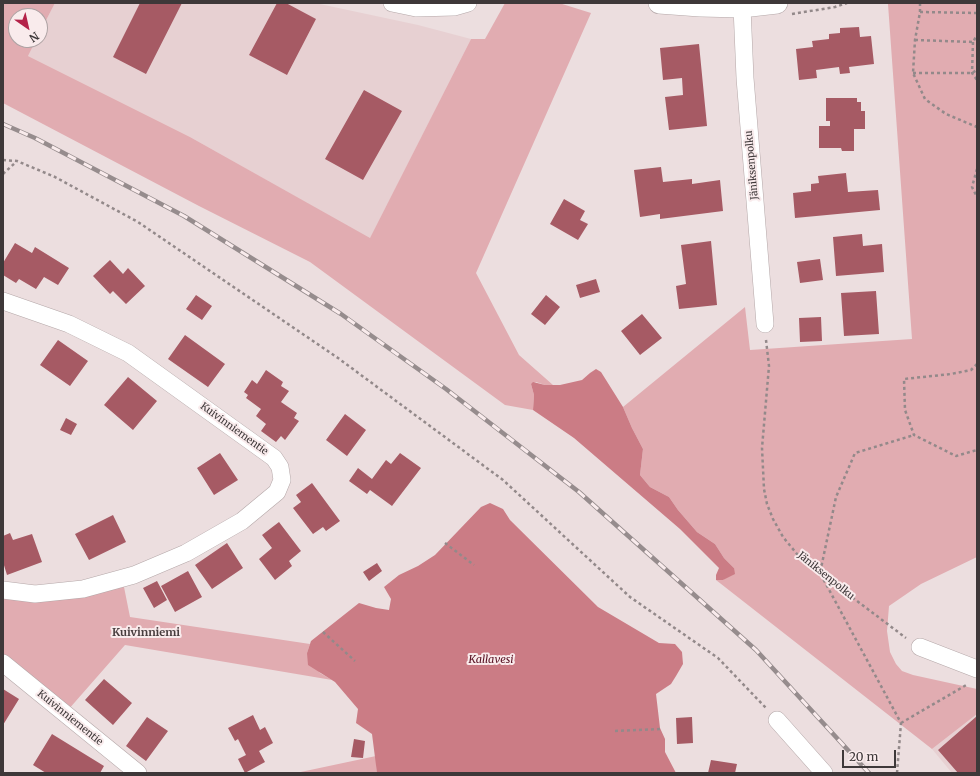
<!DOCTYPE html>
<html>
<head>
<meta charset="utf-8">
<style>
	body { margin:0 }
	#map { position:relative; width:980px; height:776px; overflow:hidden; background:#ecdedf; font-family:Merriweather,serif }
	canvas { display:block }
	.frame { position:absolute; inset:0; border:4px solid #3e3839; pointer-events:none }
	.north { position:absolute; left:8px; top:8px; width:40px; height:40px; box-sizing:border-box; background:#f9ebec; border:1px solid #aea3a4; border-radius:50%; rotate:146deg; font-size:11px; font-weight:700; line-height:16px; text-align:center; color:#3e3839 }
	.north::after { content:''; display:block; margin:auto; width:14px; height:18px; background:#b42249; clip-path:polygon(50% 0,100% 100%,50% 72%,0 100%) }
	.scale { position:absolute; left:842px; top:750px; width:54px; height:18px; box-sizing:border-box; border:2px solid #3e3839; border-top:0; padding-left:5px; font-size:12px; line-height:14px; white-space:nowrap; color:#3e3839; -webkit-text-stroke:3px #f9ebec; paint-order:stroke }
</style>
</head>
<body>
<div id="map">
<canvas width="980" height="776"></canvas>
<div class="frame"></div>
<div class="north">N</div>
<div class="scale">20 m</div>
</div>
<script>
const ctx = document.querySelector('canvas').getContext('2d');
ctx.lineJoin = 'round';
function fillPath(path, color) {
  ctx.fillStyle = color;
  ctx.fill(path, 'evenodd');
}
function poly(rows) {
  const path = new Path2D();
  for (const r of rows) {
    path.moveTo(r[0], r[1]);
    for (let i = 2; i < r.length; i += 2) path.lineTo(r[i], r[i + 1]);
  }
  return path;
}
function stroke(path, color, width, dash) {
  ctx.strokeStyle = color;
  ctx.lineWidth = width;
  ctx.lineCap = dash ? 'butt' : 'round';
  ctx.setLineDash(dash || []);
  ctx.stroke(path);
}
function drawText(font, color, halo, rows, align = 'center') {
  ctx.font = font + ' Merriweather,serif';
  ctx.lineWidth = 4;
  ctx.setLineDash([]);
  ctx.textBaseline = 'middle';
  ctx.strokeStyle = halo;
  ctx.fillStyle = color;
  for (const [text, x, y, turn = 0] of rows) {
    ctx.save();
    ctx.translate(x, y);
    ctx.rotate((+turn || 0) * Math.PI / 180);
    ctx.textAlign = isNaN(turn) ? turn : align;
    if (halo) ctx.strokeText(text, 0, 0);
    ctx.fillText(text, 0, 0);
    ctx.restore();
  }
}
fillPath(poly([
	[55,3,315,3,418,25,471,39,370,239,190,137,28,56,36,40,40,40,40,32],
	[977,714,977,773,952,773,932,749]
]), '#e7d0d2');
fillPath(poly([
	[3,3,55,3,40,32,40,16,16,16,16,40,36,40,28,56,190,137,370,238,471,39,485,39,505,3,559,3,591,13,476,273,519,355,553,385,545,385,536,382,531,384,534,395,533,410,505,405,310,262,199,206,3,103],
	[893,3,977,3,977,557,921,584,889,606,887,631,890,652,896,664,902,671,913,675,977,689,977,714,932,749,716,580,723,580,734,568,724,558,715,544,697,532,678,510,669,497,650,487,640,475,643,449,632,428,623,407,745,307,750,350,912,339,888,4],
	[124,587,130,617,310,644,307,653,320,673,332,680,125,645,68,710,3,656,3,598],
	[376,756,377,773,296,773]
]), '#e1acb1');
fillPath(poly([
	[596,369,601,372,623,407,632,428,643,449,640,475,650,487,669,497,678,510,697,532,715,544,724,558,734,568,735,574,723,580,716,580,716,575,719,568,680,529,574,438,533,410,534,395,531,384,533,382,545,385,560,385,582,380,590,373],
	[490,503,503,509,510,520,598,607,659,643,675,644,682,652,683,664,676,676,671,684,656,694,660,728,665,739,665,752,676,773,377,773,372,734,356,723,358,709,335,682,308,665,307,653,311,641,359,603,376,608,389,610,391,599,384,587,399,575,418,566,435,555,481,507]
]), '#cb7c85');
fillPath(poly([
	[140,3,182,3,146,74,113,57],
	[277,3,286,3,316,19,287,75,249,55],
	[859,27,860,37,871,36,874,64,849,67,850,73,840,74,839,67,816,70,817,78,799,80,796,49,813,47,812,41,829,39,829,34,840,33,840,28],
	[699,44,707,126,669,130,665,97,683,95,682,78,663,80,660,48],
	[364,90,402,111,363,180,325,159],
	[826,98,857,98,857,102,861,102,861,111,865,111,865,129,854,129,854,151,842,151,841,148,819,148,819,126,830,126,830,121,826,121],
	[661,167,663,182,692,179,692,184,720,180,723,211,660,219,660,214,640,217,634,170],
	[846,173,848,192,878,190,880,210,795,218,793,193,811,191,811,184,819,183,818,176],
	[564,199,585,211,580,220,588,224,578,240,550,224],
	[862,234,863,246,882,244,884,272,836,276,833,237],
	[711,241,717,305,679,309,676,286,686,284,681,245],
	[15,243,32,253,35,247,69,268,58,285,44,277,36,289,19,279,16,283,3,275,3,263],
	[820,259,823,280,800,283,797,262],
	[110,260,123,274,128,268,145,286,126,304,113,291,110,294,93,276],
	[596,279,600,292,580,298,576,285],
	[876,291,879,334,844,336,841,293],
	[196,295,212,306,202,320,186,309],
	[546,295,560,307,545,325,531,314],
	[642,314,662,338,640,355,621,331],
	[821,317,822,341,800,342,799,318],
	[185,335,225,364,208,387,168,359],
	[58,340,88,361,70,386,40,365],
	[266,370,283,382,281,386,289,391,281,402,297,413,294,418,299,421,285,440,281,436,276,442,261,431,266,424,256,416,261,409,246,398,248,395,244,392,252,380,257,384],
	[128,377,157,401,133,430,104,405],
	[345,414,366,430,347,456,326,440],
	[66,418,77,424,71,435,60,430],
	[220,453,238,480,214,495,197,468],
	[400,453,421,468,392,506,370,490,367,494,349,481,358,468,372,479,386,460,391,464],
	[312,483,340,521,326,531,323,527,313,534,293,508,301,502,296,495],
	[113,515,126,542,89,560,75,534],
	[279,522,301,551,289,561,292,566,275,580,259,559,272,548,262,535],
	[10,533,13,540,32,534,42,562,7,575,3,562,3,536],
	[227,543,243,568,212,589,195,565],
	[377,563,382,571,369,581,363,572],
	[188,571,202,597,175,612,161,586],
	[157,581,167,600,154,608,143,588],
	[104,679,132,703,113,725,85,700],
	[3,689,19,699,3,725],
	[253,715,260,730,265,727,273,743,259,751,265,762,245,773,238,759,246,755,238,739,235,741,228,728],
	[977,716,977,773,958,773,938,750],
	[147,717,168,731,146,761,126,746],
	[692,717,693,743,677,744,676,718],
	[52,734,104,766,100,773,46,773,33,765],
	[354,739,365,741,363,758,351,757],
	[711,760,737,764,735,773,708,773]
]), '#a65a64');
const minor = poly([
	[392,3,416,8,454,7,468,3],
	[742,7,745,78,765,324],
	[3,301,69,324,128,353,274,458,280,467,282,480,277,492,242,521,186,553,134,575,83,589,35,594,3,590],
	[920,647,977,669],
	[3,663,138,773],
	[777,720,824,773]
]);
const tertiary = poly([
	[659,3,700,6,742,7,777,3]
]);
stroke(minor, '#b4a7a8', 18);
stroke(tertiary, '#b4a7a8', 22);
stroke(poly([
	[920,3,920,12,915,40,913,73,925,99,946,114,977,127],
	[920,12,977,13],
	[792,14,835,7,847,3],
	[915,40,973,42,977,35],
	[973,42,972,73,977,80],
	[913,73,972,73,977,70],
	[3,160,17,161,55,177,138,222,338,358,503,480,630,597,718,658,766,708],
	[977,169,972,187,977,197],
	[3,174,17,161],
	[766,340,769,366,762,448,764,489,767,504,773,519,783,537,797,554,820,573,906,638],
	[977,364,971,370,951,374,904,379,905,410,914,435,956,456,977,450],
	[445,543,474,565],
	[323,632,355,661],
	[901,723,968,684],
	[615,731,660,729],
	[897,773,901,723,820,573,836,497,855,453,914,435]
]), '#93898a', 2.5, [3, 3]);
stroke(minor, '#fff', 17);
stroke(tertiary, '#fff', 21);
const rail = poly([
	[3,124,35,138,184,216,341,314,446,389,579,492,756,650,869,773]
]);
stroke(rail, '#968c8d', 4.5);
stroke(rail, '#f9ebec', 3, [9]);
drawText('10px', '#3e3839', '#f9ebec', [
	["Jäniksenpolku",752,165,-95],
	["Kuivinniementie",234,429,36],
	["Jäniksenpolku",826,576,39],
	["Kuivinniementie",70,718,39]
]);
drawText('bold 11px', '#483d3e', '#f9ebec', [
	["Kuivinniemi",146,633]
]);
drawText('italic 11px', '#570f21', '#f9ebec', [
	["Kallavesi",491,660]
]);
</script>
</body>
</html>
